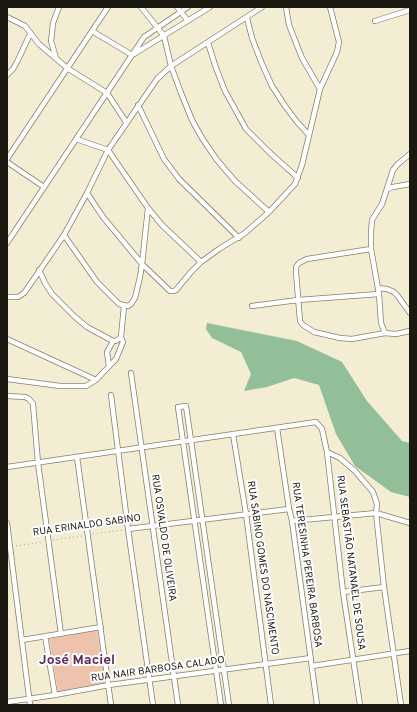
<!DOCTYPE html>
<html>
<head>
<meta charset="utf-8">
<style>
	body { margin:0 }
	#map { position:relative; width:417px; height:712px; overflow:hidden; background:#f2edd3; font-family:Overpass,sans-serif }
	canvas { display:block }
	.frame { position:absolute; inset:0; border:8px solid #1a180f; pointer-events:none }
</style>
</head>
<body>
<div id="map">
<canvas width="417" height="712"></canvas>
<div class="frame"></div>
</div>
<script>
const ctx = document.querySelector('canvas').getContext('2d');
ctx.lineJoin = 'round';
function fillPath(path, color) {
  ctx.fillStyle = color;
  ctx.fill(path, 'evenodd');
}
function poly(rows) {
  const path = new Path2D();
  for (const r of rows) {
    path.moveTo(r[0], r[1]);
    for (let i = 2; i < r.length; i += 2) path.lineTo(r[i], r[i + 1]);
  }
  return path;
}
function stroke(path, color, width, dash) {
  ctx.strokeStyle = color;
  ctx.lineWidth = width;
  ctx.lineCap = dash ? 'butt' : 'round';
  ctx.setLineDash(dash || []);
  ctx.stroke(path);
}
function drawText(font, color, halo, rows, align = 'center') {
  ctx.font = font + ' Overpass,sans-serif';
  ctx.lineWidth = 4;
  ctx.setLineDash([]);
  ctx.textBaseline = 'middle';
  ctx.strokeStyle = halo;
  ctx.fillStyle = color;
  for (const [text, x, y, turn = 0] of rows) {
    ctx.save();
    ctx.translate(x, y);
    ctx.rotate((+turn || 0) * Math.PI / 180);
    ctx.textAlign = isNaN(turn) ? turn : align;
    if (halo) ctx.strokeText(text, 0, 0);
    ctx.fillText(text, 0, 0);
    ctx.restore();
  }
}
fillPath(poly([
	[97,630,105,683,58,692,49,639]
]), '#eec2ad');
fillPath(poly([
	[207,323,297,341,342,362,367,401,402,441,410,443,410,497,391,492,355,466,336,434,319,385,294,378,267,387,244,391,251,374,241,352,212,338,206,329]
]), '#92bf99');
const street = poly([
	[141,7,164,36,171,66,181,93,192,120,202,138,217,160,235,181,269,212],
	[177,7,188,21],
	[286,7,289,25,302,58,320,89],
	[7,17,25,26,39,44,67,68,107,93,126,122],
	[247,18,252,38,262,64,272,86,285,106,297,122,309,135],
	[375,21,410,10],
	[92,31,132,55],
	[208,43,216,68,225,91,246,129,269,152,298,178],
	[134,54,210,7],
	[56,58,51,41,52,33,53,23,59,7],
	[7,75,13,69,17,62,30,34],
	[138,105,164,159,179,179,239,238],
	[76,139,108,150,148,208,162,225,201,262],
	[7,159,108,7],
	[7,162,44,187],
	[387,189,393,187,410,184],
	[87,193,103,217,142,264,170,291,174,291,176,290,191,272,201,262,219,249,245,233,269,212,295,184,302,165,320,89,337,52,339,42,330,7],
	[64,235,97,282,119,304,128,306,131,304,135,298,140,277,142,264,148,208],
	[7,243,144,37,188,7],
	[371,249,307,259,299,263,296,267,296,272,300,321,303,325,314,332,340,338,352,339,385,333,396,334,410,331],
	[39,270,45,283,52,294,75,317,87,327,113,341,116,341,121,337,124,306],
	[378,288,387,289,394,292,397,295,410,313],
	[7,297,18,297,24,293,27,289,64,235,87,193,108,150,157,79,171,66,262,7],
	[252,306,298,300,379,294],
	[385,333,381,323,379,294,371,249,371,232,372,220,382,204,393,170,398,164,410,154],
	[7,339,96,380],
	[109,366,107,352,113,341],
	[131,373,178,705],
	[7,379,60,386,86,386,96,380,116,359,123,342,121,337],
	[111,395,128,529,153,705],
	[7,396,25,397,29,399,33,404,38,463,61,634],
	[277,428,289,509,292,521,317,705],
	[233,434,246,514,271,705],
	[327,452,340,458,355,471,373,492,377,504,376,513,410,523],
	[77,457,111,705],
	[7,467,316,422,322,429,327,452,343,592,360,705],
	[292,521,376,513,384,587,401,705],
	[7,523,30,705],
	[128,529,289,509],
	[343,592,384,587],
	[45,636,55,695],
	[22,640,101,627],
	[312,666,410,651],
	[7,702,55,695,109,685,311,658],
	[221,705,178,407,186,406,229,705]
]);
stroke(street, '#86816a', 6);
stroke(poly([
	[93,534,123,530],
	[53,540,82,536],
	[16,546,42,542]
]), '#a19d8a', 1, [1, 3]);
stroke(street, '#fff', 4.5);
drawText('10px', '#1a180f', '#fff', [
	["RUA ERINALDO SABINO",87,526,-8],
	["RUA OSVALDO DE OLIVEIRA",163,538,82],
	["RUA SEBASTIÃO NATANAEL DE SOUSA",350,563,83],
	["RUA TERESINHA PEREIRA BARBOSA",306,565,82],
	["RUA SABINO GOMES DO NASCIMENTO",262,568,82],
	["RUA NAIR BARBOSA CALADO",158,670,-8]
]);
drawText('bold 14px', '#602d5c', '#fff', [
	["José Maciel",77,661]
]);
</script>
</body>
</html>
